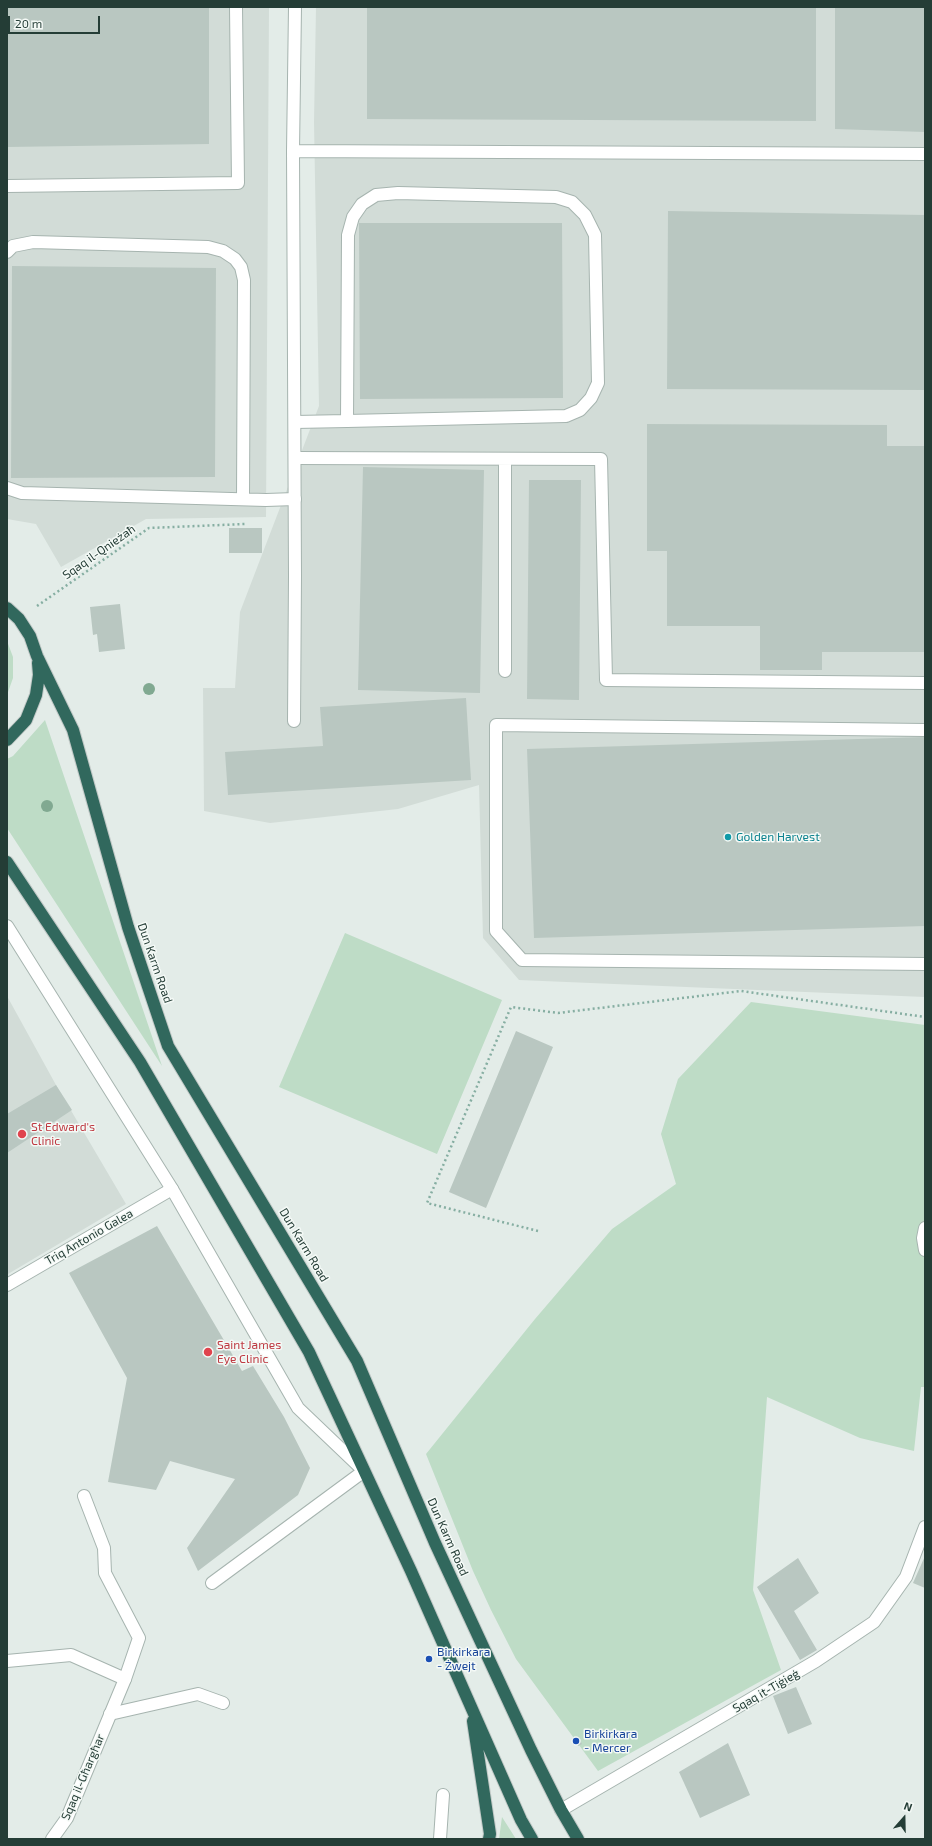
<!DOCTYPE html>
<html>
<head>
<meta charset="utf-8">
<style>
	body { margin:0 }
	#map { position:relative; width:932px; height:1846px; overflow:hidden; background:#e3ece8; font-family:"Exo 2",sans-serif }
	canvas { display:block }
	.frame { position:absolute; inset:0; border:8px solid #243d36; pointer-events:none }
	.north { position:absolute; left:884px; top:1798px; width:40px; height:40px; -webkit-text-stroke:3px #f4f9f6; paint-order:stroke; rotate:20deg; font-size:11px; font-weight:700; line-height:16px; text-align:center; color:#243d36 }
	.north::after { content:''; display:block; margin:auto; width:14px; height:18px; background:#243d36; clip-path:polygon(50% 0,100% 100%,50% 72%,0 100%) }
	.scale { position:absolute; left:8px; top:16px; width:92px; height:18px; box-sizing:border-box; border:2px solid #243d36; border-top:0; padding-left:5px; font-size:12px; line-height:14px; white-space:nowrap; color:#243d36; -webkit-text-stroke:3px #f4f9f6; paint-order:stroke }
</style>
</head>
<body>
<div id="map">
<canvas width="932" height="1846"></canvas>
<div class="frame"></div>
<div class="north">N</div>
<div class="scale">20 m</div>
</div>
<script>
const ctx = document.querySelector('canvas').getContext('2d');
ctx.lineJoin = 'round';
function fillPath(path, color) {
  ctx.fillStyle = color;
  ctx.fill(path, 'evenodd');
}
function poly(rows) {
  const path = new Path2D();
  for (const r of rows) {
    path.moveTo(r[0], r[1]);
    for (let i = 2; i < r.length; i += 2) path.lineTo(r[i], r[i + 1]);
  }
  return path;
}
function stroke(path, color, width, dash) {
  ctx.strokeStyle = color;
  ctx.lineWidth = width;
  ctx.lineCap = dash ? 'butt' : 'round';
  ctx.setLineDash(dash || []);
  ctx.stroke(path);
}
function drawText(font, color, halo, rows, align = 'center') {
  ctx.font = font + ' "Exo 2",sans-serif';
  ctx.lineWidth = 3;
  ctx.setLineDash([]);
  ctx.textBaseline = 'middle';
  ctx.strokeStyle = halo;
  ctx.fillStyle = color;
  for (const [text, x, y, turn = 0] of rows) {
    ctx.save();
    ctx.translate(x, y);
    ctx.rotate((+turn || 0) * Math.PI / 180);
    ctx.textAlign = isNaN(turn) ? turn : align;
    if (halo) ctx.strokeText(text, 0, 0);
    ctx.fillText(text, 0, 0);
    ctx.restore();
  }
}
fillPath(poly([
	[7,7,269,7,266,517,146,519,61,567,36,524,7,519],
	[316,7,925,7,925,997,519,980,483,938,479,785,398,809,270,823,204,811,203,688,235,688,240,612,319,406,314,122],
	[7,996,56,1085,126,1204,8,1274,7,1263]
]), '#d2dcd7');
fillPath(poly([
	[7,641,13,657,13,678,7,695],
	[45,720,162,1066,7,828,7,759,13,756],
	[345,933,502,1000,437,1154,279,1087],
	[751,1002,925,1025,925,1387,921,1387,914,1451,860,1438,767,1397,753,1590,781,1670,598,1771,516,1659,491,1610,473,1571,426,1454,535,1319,612,1229,676,1184,661,1134,678,1079],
	[502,1817,516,1839,499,1839]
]), '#bedcc6');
fillPath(poly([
	[7,7,209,7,209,144,7,147],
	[367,7,816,7,816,121,367,119],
	[835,7,925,7,925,132,835,129],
	[668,211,925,215,925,390,667,389],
	[359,223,562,223,563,398,360,399],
	[12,266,216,268,215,477,11,478],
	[647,424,887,425,887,446,925,446,925,652,822,652,822,670,760,670,760,626,667,626,667,551,647,551],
	[363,467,484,470,480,693,358,690],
	[529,480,581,480,579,700,527,699],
	[229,528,262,528,262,553,229,553],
	[120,604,125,649,99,652,97,634,93,635,90,607],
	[466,698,471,780,228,795,225,752,323,746,320,707],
	[925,737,925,926,534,938,527,749],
	[516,1031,553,1047,486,1208,449,1192],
	[56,1085,72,1110,7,1153,7,1114],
	[157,1226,242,1371,253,1366,284,1417,310,1468,298,1495,198,1571,187,1548,235,1479,170,1461,156,1490,108,1482,127,1378,69,1273],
	[925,1556,925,1588,913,1583],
	[798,1558,819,1593,794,1611,817,1650,800,1660,757,1587],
	[796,1687,812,1724,788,1734,773,1696],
	[578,1736,582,1744,578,1746,574,1738],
	[728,1743,750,1795,700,1818,679,1772]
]), '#b9c7c1');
const lane = poly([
	[7,186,238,183,236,7],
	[7,252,13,246,33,242,208,247,223,251,235,259,241,267,244,280,243,499],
	[295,422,347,421,566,416,580,410,591,398,598,383,595,235,585,215,572,202,556,197,398,193,376,195,362,204,353,217,348,235,347,421],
	[295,458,601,459,606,680,925,683],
	[505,459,505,671],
	[7,488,22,493,266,500,295,499],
	[925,730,496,725,496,931,522,960,925,964],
	[7,926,172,1189,298,1408,364,1471,212,1583],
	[84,1496,104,1548,105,1573,139,1638,125,1679],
	[110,1714,198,1694,223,1703],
	[440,1839,443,1795]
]);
const street = poly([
	[293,151,925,154],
	[294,721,295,576,293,151,295,7],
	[925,1228,923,1238,925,1250],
	[7,1285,172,1189],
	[7,1661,71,1655,125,1679,67,1818,52,1839],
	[561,1810,816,1661,874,1622,906,1577,925,1527]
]);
const highway = poly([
	[7,608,19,619,30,636,37,656,73,730,128,927,168,1046,357,1361,435,1543,531,1750,561,1810,578,1839],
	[7,740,26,720,36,695,39,675,38,663],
	[7,862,140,1062,309,1352,411,1571,521,1820,532,1839],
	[473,1721,490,1834,489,1839]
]);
stroke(lane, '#a6b4af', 14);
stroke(street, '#a6b4af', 14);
stroke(highway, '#c2c9c7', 14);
stroke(poly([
	[37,606,149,528,245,524],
	[538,1231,427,1203,511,1007,558,1013,741,991,925,1017]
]), '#86aea2', 2.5, [2, 3]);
stroke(lane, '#fff', 12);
stroke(street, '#fff', 12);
stroke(highway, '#31685d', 12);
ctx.fillStyle = '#81a991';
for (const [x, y] of [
	[149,689],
	[47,806]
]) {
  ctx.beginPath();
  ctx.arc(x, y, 6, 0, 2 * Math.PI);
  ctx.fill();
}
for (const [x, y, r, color] of [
	[728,837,4,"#0f9aa8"],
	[22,1134,5,"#e0444e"],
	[208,1352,5,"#e0444e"],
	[429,1659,4,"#1a4fb4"],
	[576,1741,4,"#1a4fb4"]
]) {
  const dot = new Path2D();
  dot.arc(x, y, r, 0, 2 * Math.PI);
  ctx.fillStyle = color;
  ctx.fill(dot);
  stroke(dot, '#f4f9f6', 1.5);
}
drawText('12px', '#243d36', '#f4f9f6', [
	["Sqaq il-Qnieżaħ",99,552,-35],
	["Dun Karm Road",155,963,71],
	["Triq Antonio Galea",89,1237,-30],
	["Dun Karm Road",304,1245,59],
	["Dun Karm Road",448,1537,66],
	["Sqaq it-Tiġieġ",766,1691,-30],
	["Sqaq il-Għargħar",83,1777,-67]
]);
drawText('12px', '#0d838f', '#f4f9f6', [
	["Golden Harvest",736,837]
], 'left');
drawText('12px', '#be3a42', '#f4f9f6', [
	["St Edward's",31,1127],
	["Clinic",31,1141],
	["Saint James",217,1345],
	["Eye Clinic",217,1359]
], 'left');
drawText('12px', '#164399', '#f4f9f6', [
	["Birkirkara",437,1652],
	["- Żwejt",437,1666],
	["Birkirkara",584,1734],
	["- Mercer",584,1748]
], 'left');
</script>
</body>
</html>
